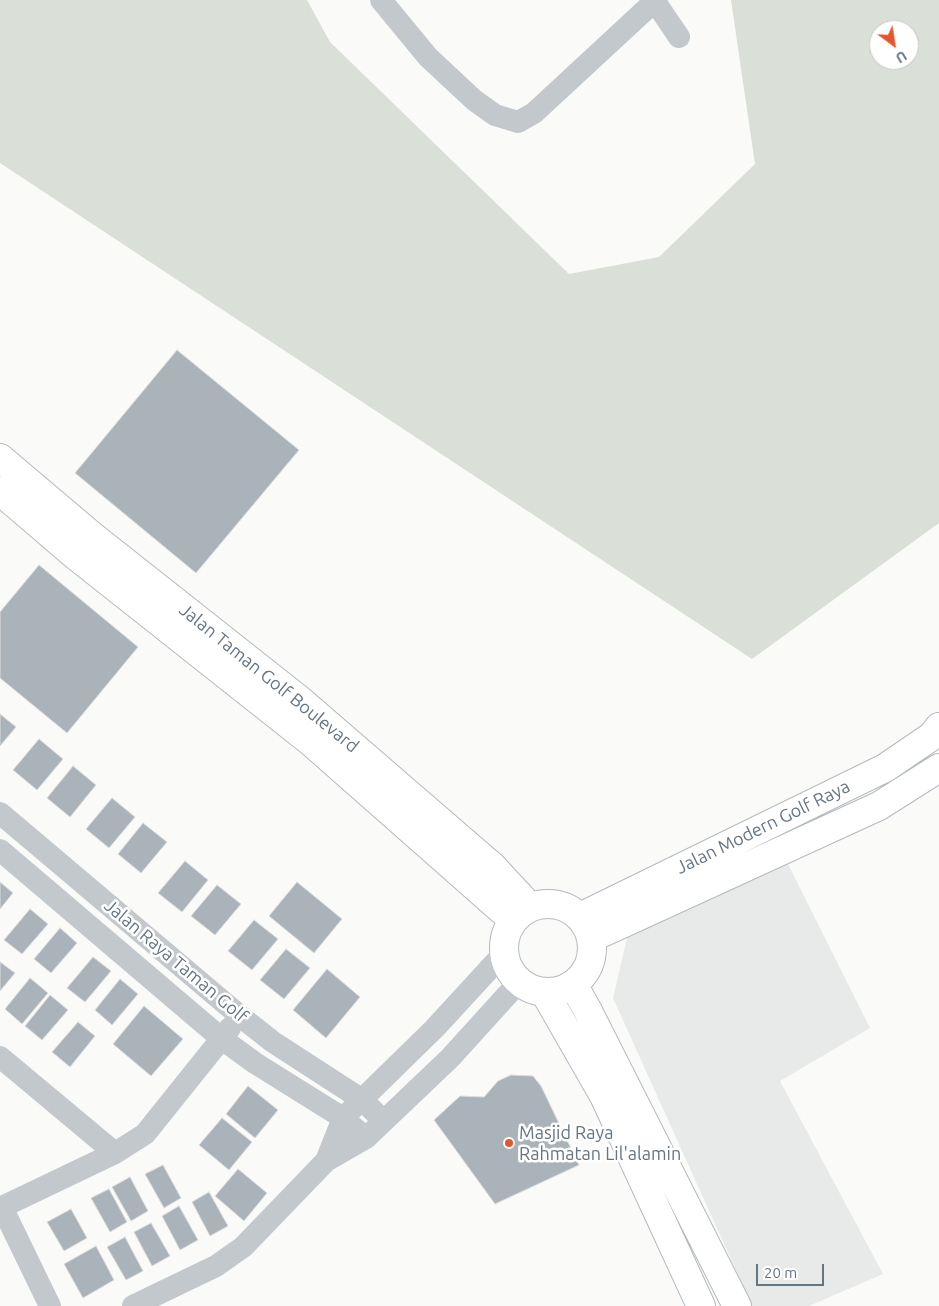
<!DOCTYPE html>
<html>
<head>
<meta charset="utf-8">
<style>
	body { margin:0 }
	#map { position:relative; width:939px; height:1306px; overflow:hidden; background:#fafaf8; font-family:Ubuntu,sans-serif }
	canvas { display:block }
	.north { position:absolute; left:869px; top:20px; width:50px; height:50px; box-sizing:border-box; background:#fff; border:1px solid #c1c8cd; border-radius:50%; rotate:149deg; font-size:14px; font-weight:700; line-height:20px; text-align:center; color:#657683 }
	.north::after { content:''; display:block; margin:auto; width:18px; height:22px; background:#e4572e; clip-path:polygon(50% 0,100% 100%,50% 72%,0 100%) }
	.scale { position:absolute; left:756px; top:1264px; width:68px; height:22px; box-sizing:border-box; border:2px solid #657683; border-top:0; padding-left:6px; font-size:15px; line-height:18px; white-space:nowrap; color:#657683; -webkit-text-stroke:4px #fff; paint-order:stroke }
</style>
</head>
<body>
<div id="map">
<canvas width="939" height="1306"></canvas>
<div class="north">U</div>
<div class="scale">20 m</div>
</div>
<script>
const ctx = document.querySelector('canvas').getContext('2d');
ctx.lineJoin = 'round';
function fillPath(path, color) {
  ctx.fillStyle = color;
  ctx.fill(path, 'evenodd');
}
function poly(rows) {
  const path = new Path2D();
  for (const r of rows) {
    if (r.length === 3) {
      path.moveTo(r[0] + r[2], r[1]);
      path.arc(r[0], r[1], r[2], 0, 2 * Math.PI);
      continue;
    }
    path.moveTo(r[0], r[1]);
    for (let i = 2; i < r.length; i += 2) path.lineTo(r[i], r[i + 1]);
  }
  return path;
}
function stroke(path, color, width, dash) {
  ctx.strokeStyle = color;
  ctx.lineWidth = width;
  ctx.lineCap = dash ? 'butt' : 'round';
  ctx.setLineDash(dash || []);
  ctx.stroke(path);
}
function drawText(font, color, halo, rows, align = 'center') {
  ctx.font = font + ' Ubuntu,sans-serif';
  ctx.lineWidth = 5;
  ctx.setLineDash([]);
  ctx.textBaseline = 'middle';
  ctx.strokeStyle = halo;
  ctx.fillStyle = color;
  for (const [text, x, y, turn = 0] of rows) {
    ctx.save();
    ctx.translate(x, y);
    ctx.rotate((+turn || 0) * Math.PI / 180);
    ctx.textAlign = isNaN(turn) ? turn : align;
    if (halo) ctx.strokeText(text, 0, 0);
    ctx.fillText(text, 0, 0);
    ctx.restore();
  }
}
fillPath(poly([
	[786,860,870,1028,780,1081,883,1274,809,1306,752,1306,613,998,627,938]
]), '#e8e9e9');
fillPath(poly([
	[0,0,307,0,330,42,569,274,659,257,755,164,731,0,939,0,939,523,752,659,0,163],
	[879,30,909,30,909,60,879,60]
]), '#dadfd7');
const building = poly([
	[177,350,299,450,196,573,75,473,177,350],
	[39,565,138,647,67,733,0,678,0,612,39,565],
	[0,714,16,727,0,746,0,714],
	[39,739,63,759,37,790,13,770,39,739],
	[73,766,96,785,70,817,47,798,73,766],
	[112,798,135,817,109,848,86,829,112,798],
	[143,823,167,842,141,873,118,854,143,823],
	[185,861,208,880,182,912,158,893,185,861],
	[0,882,13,893,0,909,0,882],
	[297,882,342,919,314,953,269,916,297,882],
	[217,885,241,904,215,935,191,916,217,885],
	[30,909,48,924,22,954,4,940,30,909],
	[254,920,278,939,252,970,228,951,254,920],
	[60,928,77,943,51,973,34,959,60,928],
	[286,949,310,968,284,999,260,980,286,949],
	[93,957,111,971,85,1002,67,988,93,957],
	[0,962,15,973,0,991,0,962],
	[327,969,360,997,326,1038,293,1010,327,969],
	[30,978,48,993,22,1024,5,1009,30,978],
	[120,979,138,994,112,1025,95,1010,120,979],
	[50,995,68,1010,42,1040,25,1026,50,995],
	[144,1006,183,1039,151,1076,113,1044,144,1006],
	[78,1022,95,1036,70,1067,52,1052,78,1022],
	[511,1075,533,1076,541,1086,579,1165,495,1204,434,1120,460,1096,484,1097,498,1081,511,1075],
	[248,1086,278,1110,255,1138,226,1114,248,1086],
	[222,1118,252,1142,229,1170,199,1145,222,1118],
	[163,1165,181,1198,164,1208,145,1174,163,1165],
	[238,1169,267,1193,244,1221,215,1196,238,1169],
	[130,1177,148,1211,131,1221,112,1187,130,1177],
	[109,1189,127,1222,110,1232,91,1198,109,1189],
	[209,1192,228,1226,210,1236,192,1202,209,1192],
	[179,1206,198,1240,180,1250,162,1216,179,1206],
	[71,1209,87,1238,64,1251,47,1222,71,1209],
	[151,1223,170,1256,152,1266,134,1232,151,1223],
	[125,1237,143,1271,126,1280,107,1247,125,1237],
	[96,1246,114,1280,83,1298,64,1264,96,1246]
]);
fillPath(building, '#aab3b9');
stroke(building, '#dcdcda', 1);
const secondary = poly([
	[0,458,91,535,301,701,492,866,530,907],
	[0,491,76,556,311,742,513,920],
	[548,948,44],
	[580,917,885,768,932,736,939,727],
	[591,938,879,806,939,768],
	[573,984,588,1011,737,1306],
	[545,993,604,1096,701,1306]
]);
stroke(secondary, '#b3babf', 30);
stroke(poly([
	[381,0,428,57,474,100,495,115,518,122,534,113,655,1],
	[654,0,679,37],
	[0,813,240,1016,273,1042,361,1099,384,1121],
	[0,850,222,1039,255,1063,343,1118,366,1138],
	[0,1057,115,1153],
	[326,1161,343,1118,435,1028,503,954],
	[2,1207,50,1306],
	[0,1208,115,1153,145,1134,230,1028],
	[133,1306,216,1266,243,1247,326,1161,366,1138,450,1058,519,982]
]), '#c3c8cc', 22);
stroke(secondary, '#fff', 28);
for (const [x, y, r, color] of [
	[509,1143,5,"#e4572e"]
]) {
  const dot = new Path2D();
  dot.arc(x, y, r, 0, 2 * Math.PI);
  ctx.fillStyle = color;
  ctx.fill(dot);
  stroke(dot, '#fff', 2);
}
drawText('18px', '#657683', '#fff', [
	["Jalan Taman Golf Boulevard",269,678,39],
	["Jalan Modern Golf Raya",763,827,-26],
	["Jalan Raya Taman Golf",176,961,40]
]);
drawText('18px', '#657683', '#fff', [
	["Masjid Raya",519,1133],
	["Rahmatan Lil'alamin",519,1154]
], 'left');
</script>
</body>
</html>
